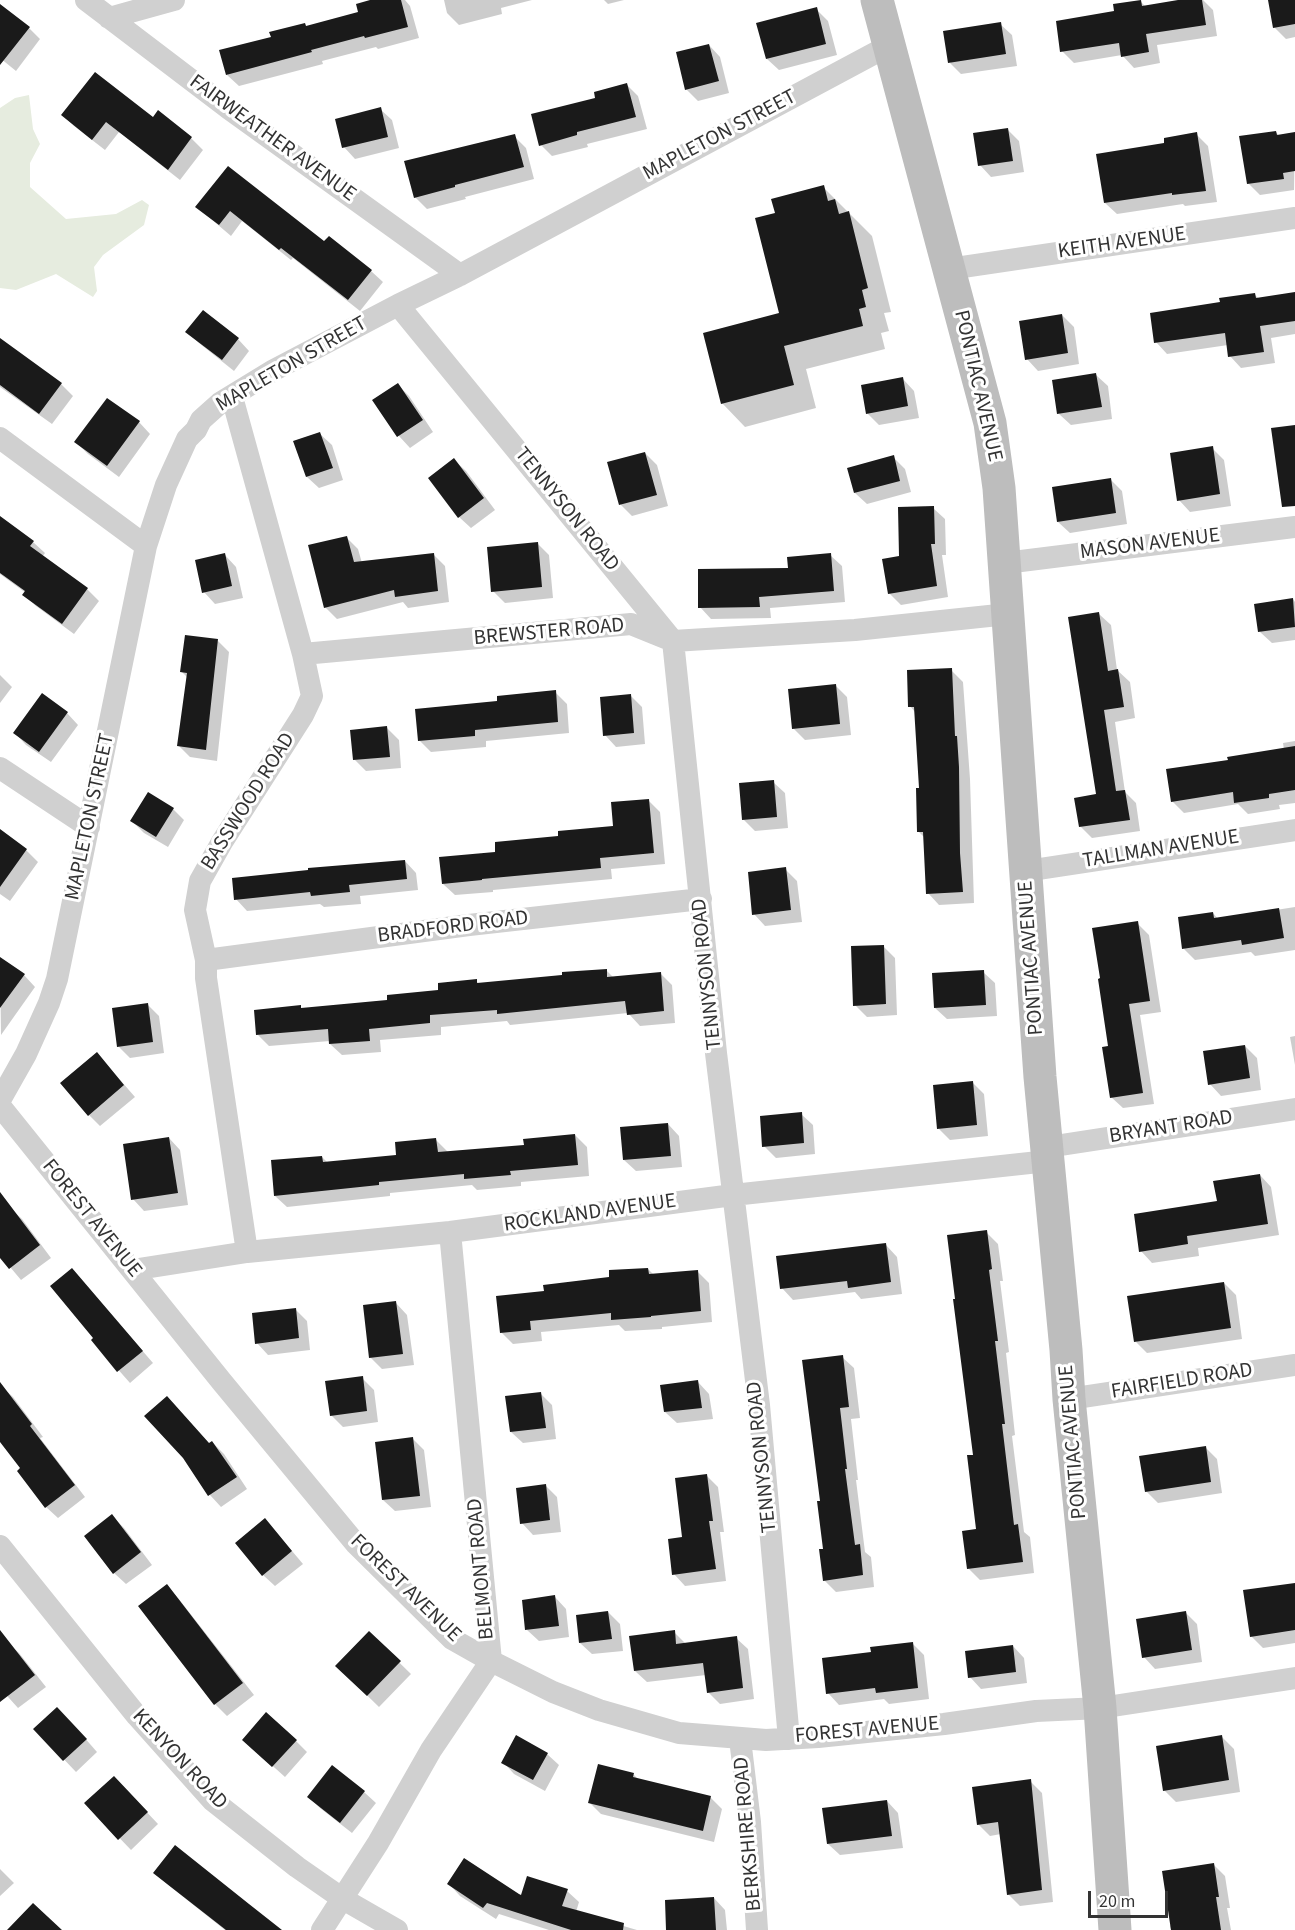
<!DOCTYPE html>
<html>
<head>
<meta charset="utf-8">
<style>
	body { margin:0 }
	#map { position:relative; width:1295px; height:1930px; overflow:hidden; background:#fff; font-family:"Source Sans 3",sans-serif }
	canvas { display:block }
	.scale { position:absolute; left:1088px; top:1891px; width:80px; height:27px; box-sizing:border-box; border:3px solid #333; border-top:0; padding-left:8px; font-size:18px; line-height:21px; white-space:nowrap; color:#333; -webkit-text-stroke:4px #fff; paint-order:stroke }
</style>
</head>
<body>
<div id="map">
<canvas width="1295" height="1930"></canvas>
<div class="scale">20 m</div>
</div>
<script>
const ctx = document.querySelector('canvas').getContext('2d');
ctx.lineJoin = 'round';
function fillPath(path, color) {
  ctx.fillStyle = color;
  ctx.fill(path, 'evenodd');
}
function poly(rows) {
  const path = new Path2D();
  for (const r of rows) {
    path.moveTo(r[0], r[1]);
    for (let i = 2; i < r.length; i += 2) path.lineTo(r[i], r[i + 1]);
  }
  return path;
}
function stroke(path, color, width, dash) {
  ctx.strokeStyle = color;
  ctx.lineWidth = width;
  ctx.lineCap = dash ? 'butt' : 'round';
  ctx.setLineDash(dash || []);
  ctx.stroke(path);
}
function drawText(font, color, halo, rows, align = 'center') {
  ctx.font = font + ' "Source Sans 3",sans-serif';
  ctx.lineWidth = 6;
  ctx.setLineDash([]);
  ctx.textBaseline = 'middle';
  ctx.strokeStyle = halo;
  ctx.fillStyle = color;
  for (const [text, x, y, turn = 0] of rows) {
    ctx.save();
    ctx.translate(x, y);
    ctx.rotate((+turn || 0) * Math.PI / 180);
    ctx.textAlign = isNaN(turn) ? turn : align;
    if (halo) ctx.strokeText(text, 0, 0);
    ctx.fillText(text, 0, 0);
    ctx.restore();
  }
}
fillPath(poly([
	[29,95,33,129,40,144,30,163,30,187,66,219,116,214,142,200,149,205,144,225,103,255,94,267,97,291,93,297,56,274,16,290,0,288,0,108,15,98]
]), '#e6ecdf');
fillPath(poly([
	[376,0,405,0,410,6,419,38,378,49,376,47,322,61,323,64,239,86,227,75,273,38,304,24,307,27,360,13],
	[444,0,532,0,501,8,502,14,459,25,447,13],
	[604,0,624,0,608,4],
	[1188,0,1203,0,1213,10,1217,36,1157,45,1160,63,1134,68,1122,55,1074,63,1062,51,1116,13,1140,1,1146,7],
	[1270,0,1295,0,1295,37,1286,39,1274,27],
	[0,6,29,28,40,39,16,71,0,58],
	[816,9,828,21,837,55,779,70,767,59],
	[1000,24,1012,35,1017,66,961,74,950,63],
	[709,45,720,57,729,93,698,101,686,89],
	[627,85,638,96,647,129,587,144,588,147,552,156,541,145,597,99],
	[380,109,392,120,399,148,355,159,344,147],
	[158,112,191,138,203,150,180,180,119,132,105,150,74,126,63,115,153,119],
	[1008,130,1019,141,1024,172,991,177,980,165],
	[1276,132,1279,136,1295,133,1294,190,1260,195,1248,183],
	[1196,134,1208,146,1217,202,1185,206,1183,204,1117,214,1105,203,1166,144],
	[514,136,526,148,534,179,465,197,466,199,427,209,415,197],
	[228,168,324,244,371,271,383,282,360,311,293,258,291,260,242,221,231,236,197,207],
	[823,187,872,236,891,312,884,313,889,331,881,333,885,349,806,369,816,408,745,427,722,403,781,314,777,214],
	[1254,294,1259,299,1295,294,1295,334,1271,338,1275,363,1241,368,1230,356,1228,345,1167,354,1156,342],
	[1062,315,1074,327,1079,364,1038,371,1027,359],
	[187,332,238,339,249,351,234,371,199,343],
	[0,340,61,384,73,396,52,424,0,387],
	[1096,375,1108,386,1112,419,1071,425,1059,414],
	[903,379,914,391,919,418,879,425,867,413],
	[398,385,409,396,433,432,410,448,399,436,375,400],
	[139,422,150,434,119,477,88,454,76,442],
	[320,434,332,445,343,480,319,488,307,477],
	[1212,448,1224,460,1231,506,1190,512,1179,500],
	[645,453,657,465,668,506,632,516,621,505,609,463],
	[893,457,905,469,911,492,867,504,855,493],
	[454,460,466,471,495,510,471,528,459,517],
	[1110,479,1122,491,1127,524,1070,533,1058,522],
	[933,508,945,519,946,555,942,555,948,597,901,605,889,593,900,558],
	[0,517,33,542,45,553,42,557,87,589,99,601,74,634,36,606,24,595,26,593,0,574],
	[346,537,358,549,362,563,433,554,445,566,449,602,408,608,403,602,337,619,325,607],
	[537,543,549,555,553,598,505,603,493,591],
	[225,555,236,567,243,598,215,604,204,592],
	[830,555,842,566,845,602,770,608,771,618,711,619,700,607,790,569],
	[1293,599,1295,602,1295,640,1272,643,1260,632],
	[1099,614,1111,625,1117,670,1130,682,1135,718,1115,722,1125,792,1136,803,1140,831,1092,838,1080,826,1098,796],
	[218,641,229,652,217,761,190,757,179,746,188,678,182,672],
	[951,670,963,682,970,779,974,903,939,905,928,893,925,838,918,831,921,789,915,712,910,706],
	[0,675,12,687,0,703],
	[835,685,847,697,851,735,805,740,793,728],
	[555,692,567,704,569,733,486,741,486,747,431,752,419,740],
	[630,695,642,707,645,744,616,747,605,735],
	[67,713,78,725,51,762,26,745,15,733],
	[387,728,399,740,401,768,366,771,354,759],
	[1295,741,1295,803,1279,805,1280,809,1248,814,1238,804,1184,813,1172,801,1229,761,1284,750,1283,743],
	[773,782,785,793,788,828,755,831,743,819],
	[648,800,660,812,665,864,611,869,612,879,493,890,493,892,455,895,443,884,497,853,560,838,615,827],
	[173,809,184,820,168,847,144,833,132,821],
	[0,831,26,850,38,862,10,901,0,894],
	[405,861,416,873,418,890,360,896,361,904,324,907,320,904,247,911,236,899],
	[785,869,797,881,802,922,765,926,754,914],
	[1295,907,1295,950,1255,956,1251,952,1195,960,1184,949,1213,913,1218,919],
	[1137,923,1149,935,1161,1012,1140,1015,1154,1104,1123,1108,1111,1097,1110,1047],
	[883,946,895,958,897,1015,867,1017,855,1005],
	[0,958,24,975,35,987,1,1035],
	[606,970,613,977,660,973,672,985,675,1023,640,1026,628,1013,510,1025,507,1021,441,1027,441,1035,380,1040,381,1052,342,1055,330,1044,330,1041,269,1046,258,1035,300,1007,303,1009,389,1001,440,992,476,981,480,985],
	[983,972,995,983,997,1016,947,1019,935,1008],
	[147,1004,159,1016,164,1053,130,1058,119,1047],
	[1295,1036,1295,1065,1290,1037],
	[1245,1046,1257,1058,1261,1090,1221,1096,1210,1084],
	[108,1066,135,1097,100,1126,89,1115],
	[972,1082,984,1094,988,1136,950,1140,939,1129],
	[801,1114,813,1125,815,1154,776,1158,764,1146],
	[668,1124,679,1136,682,1167,636,1171,624,1160],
	[575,1135,587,1147,589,1176,521,1182,521,1186,477,1190,472,1185,390,1193,390,1196,287,1207,275,1196,322,1157,328,1163,398,1156,436,1140,448,1152,526,1146],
	[169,1138,180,1150,188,1205,144,1211,133,1199],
	[1260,1175,1271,1187,1279,1235,1198,1248,1199,1256,1152,1263,1141,1251],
	[10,1208,22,1219,51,1258,21,1280,0,1255,0,1216],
	[986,1232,998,1244,1003,1281,1000,1281,1009,1352,1006,1353,1015,1435,1012,1436,1024,1532,1030,1537,1034,1573,980,1580,968,1568,977,1531,974,1456],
	[886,1245,897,1257,902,1294,861,1299,855,1292,793,1300,782,1288],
	[648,1269,654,1275,697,1271,709,1283,712,1322,662,1327,662,1329,625,1331,619,1325,541,1332,542,1341,513,1344,501,1332,611,1279],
	[83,1282,153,1363,130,1383,93,1341,95,1339],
	[1224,1283,1236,1295,1242,1339,1147,1353,1136,1342],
	[396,1303,407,1315,414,1365,382,1369,370,1357],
	[295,1309,307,1321,310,1350,268,1355,257,1343],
	[842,1357,854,1368,860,1418,851,1419,858,1480,856,1480,865,1552,871,1557,874,1587,836,1592,824,1580,822,1502],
	[362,1378,374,1390,378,1422,343,1427,331,1415],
	[698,1382,709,1394,713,1419,677,1423,665,1412],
	[1,1386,13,1397,43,1437,40,1438,85,1497,58,1518,46,1507,22,1469,0,1439],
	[541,1394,552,1405,556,1439,523,1443,511,1432],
	[413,1439,424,1450,431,1507,395,1511,383,1500],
	[212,1442,224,1454,247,1489,221,1507,210,1495,209,1444],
	[1205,1447,1217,1459,1222,1493,1158,1503,1146,1491],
	[707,1476,718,1487,724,1532,720,1532,726,1581,685,1586,674,1574,684,1539],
	[545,1485,557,1497,561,1532,533,1535,522,1523],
	[112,1516,124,1528,152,1565,126,1584,114,1573],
	[276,1532,303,1564,275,1586,263,1575],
	[1295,1584,1295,1643,1263,1648,1251,1636],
	[167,1586,178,1598,254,1695,227,1716,215,1704,140,1606],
	[555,1597,566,1609,569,1637,539,1641,527,1630],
	[608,1612,620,1624,623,1651,592,1654,580,1643],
	[1185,1612,1197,1624,1202,1662,1155,1669,1144,1657],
	[674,1632,686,1644,736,1638,748,1649,754,1699,720,1704,708,1692,706,1675,647,1682,635,1671],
	[369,1633,411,1674,379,1707,337,1666],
	[0,1638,7,1642,19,1653,46,1687,18,1708,0,1688],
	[912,1643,924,1655,929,1699,889,1704,884,1699,839,1705,828,1693,872,1653],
	[1013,1646,1024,1658,1027,1683,981,1689,970,1677],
	[69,1720,97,1752,76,1772,35,1729],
	[1222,1737,1234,1749,1240,1792,1176,1802,1164,1790],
	[296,1741,307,1752,285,1777,256,1751],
	[547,1754,559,1765,545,1791,514,1774,503,1762],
	[599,1766,634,1775,639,1780,710,1797,722,1809,714,1842,601,1814,590,1803],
	[1030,1781,1042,1793,1053,1902,1020,1906,1008,1894,1001,1834,990,1836,978,1824],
	[125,1789,158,1824,131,1850,86,1803],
	[364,1792,376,1803,352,1833,320,1808,309,1797],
	[887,1801,898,1813,903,1848,840,1855,828,1844],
	[1214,1865,1225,1876,1230,1908,1227,1908,1231,1930,1171,1930,1170,1926],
	[0,1869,14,1883,0,1896],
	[155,1873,278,1930,225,1930,167,1884],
	[449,1884,518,1896,567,1891,579,1902,576,1912,637,1930,549,1930,499,1914,496,1919,460,1896],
	[714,1898,725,1910,727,1930,668,1930]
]), '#0003');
fillPath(poly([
	[370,0,401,0,408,27,365,38,364,36,311,50,312,52,226,75,219,50,271,37,269,32,305,23,306,26,358,12,356,4],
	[1141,0,1142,6,1178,0,1202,0,1206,25,1146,34,1149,52,1121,57,1119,43,1060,52,1056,21,1114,11,1113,4],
	[1268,0,1295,0,1295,24,1273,28],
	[0,4,30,27,0,65],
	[817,7,826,44,766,59,756,23],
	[1001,22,1006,54,948,63,943,31],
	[709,44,719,81,685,90,676,52],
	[95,72,153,117,158,110,192,137,168,170,106,122,92,140,61,115],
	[627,83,636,117,577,132,577,135,539,146,531,114,595,98,594,92],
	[381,107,388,137,342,148,335,119],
	[1008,128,1013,161,978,166,973,133],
	[1276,131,1277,135,1295,132,1295,171,1283,173,1284,179,1247,184,1239,136],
	[1197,132,1206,191,1172,195,1172,193,1104,203,1096,154,1164,143,1164,138],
	[515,134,524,167,455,185,455,187,414,198,404,161],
	[228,166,324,241,329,236,372,270,348,300,281,248,279,250,230,211,219,225,195,207],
	[824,185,828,201,835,199,839,214,849,211,868,288,862,290,866,307,859,309,863,326,784,346,794,385,721,404,703,333,779,313,755,218,775,213,771,199],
	[1295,292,1295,321,1260,326,1264,352,1228,357,1225,333,1154,343,1150,313,1220,302,1219,298,1255,293,1256,298],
	[203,310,239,338,222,360,185,332],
	[1062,314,1068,353,1025,360,1019,321],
	[0,338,62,383,39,414,0,385],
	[1096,373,1102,407,1057,414,1052,380],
	[903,377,908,406,866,414,861,385],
	[398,383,423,420,397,437,372,400],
	[107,398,140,421,107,466,74,442],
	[1295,425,1295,506,1282,507,1271,428],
	[320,432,333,468,306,477,293,441],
	[1213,446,1220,494,1177,501,1170,453],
	[645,452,657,495,619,505,607,462],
	[894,455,900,481,854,493,847,468],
	[454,458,484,498,458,518,428,478],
	[1111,478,1116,513,1057,522,1052,487],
	[934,506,935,544,931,544,937,586,888,594,882,559,899,556,898,507],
	[0,516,34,541,30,546,88,588,62,624,22,595,25,591,0,573],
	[347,536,354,562,434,553,438,591,395,597,394,590,324,608,308,545],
	[538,542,542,587,491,592,487,547],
	[225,553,232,586,202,593,195,560],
	[831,553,834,591,759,597,760,607,698,608,698,569,788,568,787,557],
	[1293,598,1295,627,1258,632,1254,604],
	[1099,612,1108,671,1118,669,1124,707,1104,710,1116,791,1125,790,1130,820,1079,827,1074,798,1096,794,1068,617],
	[185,635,218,639,206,750,177,746,187,673,180,672],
	[952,668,955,736,957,736,959,767,960,853,963,892,926,894,923,832,917,832,916,788,919,788,914,707,908,707,907,670],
	[836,684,840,724,792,729,788,689],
	[556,690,558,722,475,730,475,736,418,741,415,709,497,701,497,696],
	[42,693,68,712,39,752,13,733],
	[631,694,634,733,603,736,600,697],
	[387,726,390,757,353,760,350,730],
	[1295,746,1295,790,1269,794,1269,798,1234,803,1233,792,1171,802,1166,769,1228,760,1227,757],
	[774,780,777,817,742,820,739,783],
	[148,792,174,808,156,837,130,821],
	[649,799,654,853,600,858,601,868,482,879,482,880,442,884,439,857,495,852,495,842,558,836,558,831,613,826,611,802],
	[0,829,27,849,0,887],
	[405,860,407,879,349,885,350,892,311,896,310,892,234,900,232,878,308,870,308,868],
	[786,867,791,910,752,915,748,872],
	[1279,908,1284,938,1242,945,1241,940,1182,949,1178,917,1213,912,1214,918],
	[1138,921,1150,1001,1129,1004,1143,1093,1110,1098,1102,1047,1108,1046,1098,979,1100,978,1092,928],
	[884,945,886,1004,853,1006,851,946],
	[0,957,25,974,0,1008],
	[607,969,607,977,661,972,664,1011,627,1015,625,1001,497,1014,497,1010,430,1015,430,1023,369,1029,370,1041,329,1044,328,1029,256,1035,254,1010,301,1005,301,1008,387,1000,387,995,438,990,438,983,477,979,477,983,562,975,562,972],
	[984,970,986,1005,934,1008,932,973],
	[148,1003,153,1042,117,1047,112,1008],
	[1245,1045,1250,1078,1208,1085,1203,1051],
	[97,1052,124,1085,88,1116,60,1083],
	[973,1081,977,1125,937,1129,933,1085],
	[802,1112,804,1143,762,1147,760,1116],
	[668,1123,671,1156,623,1160,620,1127],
	[575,1134,578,1165,510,1171,511,1175,464,1179,464,1174,379,1182,379,1185,274,1196,271,1160,322,1156,323,1162,396,1155,395,1142,436,1138,438,1152,524,1145,523,1139],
	[169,1137,178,1193,131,1200,123,1144],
	[1260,1174,1268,1224,1187,1236,1188,1244,1139,1252,1134,1214,1217,1201,1213,1181],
	[0,1192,40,1245,9,1269,0,1258],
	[987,1230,992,1269,989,1270,998,1341,995,1341,1005,1424,1002,1424,1014,1525,1018,1524,1023,1562,967,1569,962,1531,976,1529,967,1455,973,1455,953,1299,955,1299,947,1235],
	[886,1243,891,1282,848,1288,847,1281,780,1289,776,1256],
	[72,1268,143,1351,117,1372,91,1340,93,1338,50,1286],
	[648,1268,649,1274,698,1270,701,1311,651,1316,651,1317,611,1320,611,1313,530,1321,531,1330,500,1333,496,1296,544,1291,543,1285,609,1277,609,1270],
	[1224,1282,1231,1328,1134,1342,1127,1296],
	[396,1301,403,1354,369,1358,363,1305],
	[296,1308,299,1338,255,1344,252,1313],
	[843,1355,849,1407,840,1408,847,1469,845,1469,855,1545,860,1544,863,1575,823,1581,819,1549,823,1549,817,1501,820,1501,802,1360],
	[363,1376,367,1411,330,1416,325,1381],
	[698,1380,702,1408,664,1412,660,1385],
	[0,1382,32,1424,30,1426,75,1485,45,1508,17,1471,20,1468,0,1442],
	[541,1392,546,1428,510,1432,505,1396],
	[167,1396,209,1443,212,1441,237,1477,208,1496,183,1458,144,1416],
	[413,1437,420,1496,382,1500,375,1442],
	[1206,1446,1211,1482,1145,1492,1139,1456],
	[707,1474,713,1521,709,1521,716,1569,672,1575,668,1539,682,1537,675,1478],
	[546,1484,550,1520,520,1524,516,1488],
	[112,1514,141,1552,113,1574,84,1536],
	[265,1518,292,1551,262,1576,235,1543],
	[1295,1583,1295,1630,1250,1637,1243,1590],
	[167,1584,243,1683,214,1705,138,1606],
	[555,1595,559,1626,525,1630,522,1600],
	[608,1611,612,1639,579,1643,576,1615],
	[1186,1611,1192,1650,1142,1658,1136,1619],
	[0,1630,35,1675,0,1702],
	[675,1630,676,1644,737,1636,743,1688,707,1693,703,1663,634,1671,629,1636],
	[369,1631,401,1661,367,1696,335,1666],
	[913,1642,918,1688,876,1693,875,1688,826,1694,822,1658,871,1652,870,1647],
	[1013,1645,1016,1672,968,1678,965,1651],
	[57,1707,87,1739,63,1761,33,1729],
	[266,1712,297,1740,272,1767,242,1740],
	[516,1735,548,1753,533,1780,501,1763],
	[1222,1735,1229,1780,1163,1791,1156,1746],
	[598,1764,634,1773,633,1777,711,1796,703,1831,588,1803],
	[332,1765,365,1791,340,1823,307,1797],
	[114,1776,148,1812,118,1840,84,1803],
	[1031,1779,1042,1890,1007,1895,998,1822,977,1825,972,1787],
	[887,1800,892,1836,827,1844,822,1808],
	[175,1845,249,1904,282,1930,226,1930,153,1873],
	[464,1858,519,1894,521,1895,527,1876,568,1889,562,1906,624,1923,623,1930,571,1930,487,1903,483,1908,447,1884],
	[1214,1863,1219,1897,1216,1897,1221,1930,1171,1930,1162,1871],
	[714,1897,716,1930,666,1930,665,1900],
	[33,1903,62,1930,7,1930]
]), '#1a1a1a');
stroke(poly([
	[86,0,228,108,460,275],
	[109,18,174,0],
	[949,269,1295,218],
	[398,305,673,641,716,1053,759,1405,789,1739],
	[232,397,303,654,312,696,303,715,222,842,200,881,195,910,206,960,206,978,247,1252],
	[0,438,146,546],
	[1005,563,1295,527],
	[303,654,631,624,673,641,855,630,1008,614],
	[0,768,89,827],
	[1026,871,1295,830],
	[206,960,469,925,701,899],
	[0,1100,26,1054,49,1003,57,979,146,546,166,485,187,439,196,430,201,420,220,403,274,370,398,305,460,275,890,45],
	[0,1106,222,1382,356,1544,452,1639,491,1661,553,1692,599,1710,679,1733,766,1740,818,1737,944,1724,1036,1711,1100,1708,1295,1678],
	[1048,1147,1295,1109],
	[132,1270,247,1252,450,1232,733,1195,1048,1161],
	[1069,1399,1295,1365],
	[0,1546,137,1716,212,1800,297,1867,343,1899,397,1930],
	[740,1739,750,1822,757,1930],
	[322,1930,378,1843,431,1750,491,1661,450,1232]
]), '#d0d0d0', 22);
stroke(poly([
	[877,0,990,423,999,488,1040,1077,1066,1350,1069,1399,1100,1708,1115,1930]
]), '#bdbdbd', 33);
drawText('21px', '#333', '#fff', [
	["MAPLETON STREET",720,136,-28],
	["FAIRWEATHER AVENUE",272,139,36],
	["KEITH AVENUE",1122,244,-8],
	["MAPLETON STREET",292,365,-30],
	["PONTIAC AVENUE",977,386,77],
	["TENNYSON ROAD",566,510,51],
	["MASON AVENUE",1150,545,-7],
	["BREWSTER ROAD",549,633,-5],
	["BASSWOOD ROAD",249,802,-58],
	["MAPLETON STREET",91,817,-78],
	["TALLMAN AVENUE",1161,850,-9],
	["BRADFORD ROAD",453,928,-7],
	["PONTIAC AVENUE",1032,958,-94],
	["TENNYSON ROAD",708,974,-96],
	["BRYANT ROAD",1171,1128,-9],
	["ROCKLAND AVENUE",590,1214,-8],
	["FOREST AVENUE",91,1219,51],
	["FAIRFIELD ROAD",1182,1382,-9],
	["PONTIAC AVENUE",1074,1442,-95],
	["TENNYSON ROAD",763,1457,-96],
	["BELMONT ROAD",482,1569,-95],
	["FOREST AVENUE",405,1589,44],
	["FOREST AVENUE",867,1731,-5],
	["KENYON ROAD",179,1760,47],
	["BERKSHIRE ROAD",749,1834,-95]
]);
</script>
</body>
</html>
